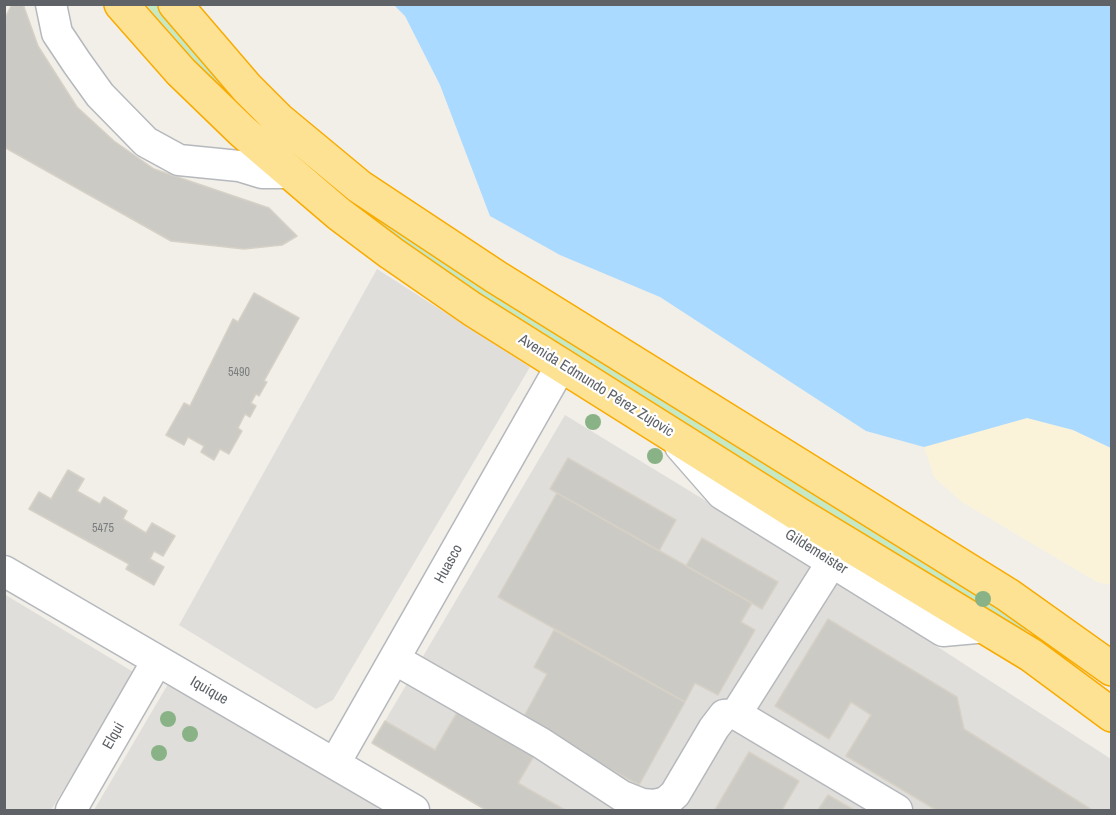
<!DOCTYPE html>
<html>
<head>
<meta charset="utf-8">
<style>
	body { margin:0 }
	#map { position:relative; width:1116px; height:815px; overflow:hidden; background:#f1efe8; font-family:"Archivo Narrow",sans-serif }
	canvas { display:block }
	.frame { position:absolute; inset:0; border:6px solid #5f6368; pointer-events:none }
</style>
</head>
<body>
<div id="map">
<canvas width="1116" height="815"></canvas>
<div class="frame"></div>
</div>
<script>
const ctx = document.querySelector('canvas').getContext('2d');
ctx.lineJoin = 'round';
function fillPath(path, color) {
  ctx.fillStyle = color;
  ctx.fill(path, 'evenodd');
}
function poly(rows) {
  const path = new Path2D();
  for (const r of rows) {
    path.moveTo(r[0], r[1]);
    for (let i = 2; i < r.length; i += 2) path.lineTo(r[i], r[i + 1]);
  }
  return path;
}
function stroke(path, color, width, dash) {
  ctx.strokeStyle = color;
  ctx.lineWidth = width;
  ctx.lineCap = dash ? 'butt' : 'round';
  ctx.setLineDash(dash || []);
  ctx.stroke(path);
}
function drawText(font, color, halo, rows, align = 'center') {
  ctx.font = font + ' "Archivo Narrow",sans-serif';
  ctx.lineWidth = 4.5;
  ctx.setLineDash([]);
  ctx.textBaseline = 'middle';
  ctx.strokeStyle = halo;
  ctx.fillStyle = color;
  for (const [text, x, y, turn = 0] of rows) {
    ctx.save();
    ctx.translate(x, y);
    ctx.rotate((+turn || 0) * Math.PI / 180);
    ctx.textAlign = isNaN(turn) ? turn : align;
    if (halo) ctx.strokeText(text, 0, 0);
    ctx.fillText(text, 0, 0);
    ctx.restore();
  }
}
fillPath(poly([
	[377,269,530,367,333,700,316,709,179,625],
	[565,415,808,563,1111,759,1111,810,486,810,372,743],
	[4,594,135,673,51,810,5,810],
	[171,679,384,800,376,810,94,810]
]), '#e0deda');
fillPath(poly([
	[146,5,163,5,304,152,1033,621,1024,634,425,260,356,210,276,142,211,79]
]), '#c5e8c5');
fillPath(poly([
	[1027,418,1073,430,1111,448,1111,585,1097,582,962,502,934,477,924,447]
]), '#fbf3d9');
fillPath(poly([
	[394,5,1111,5,1111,448,1073,430,1027,418,924,447,866,431,660,297,560,255,490,216,440,85,405,16]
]), '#aadaff');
const building = poly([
	[12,4,23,4,38,46,77,107,114,141,154,169,269,208,297,236,282,245,244,249,171,241,4,147,4,20,12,4],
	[254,293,299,318,264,381,267,382,259,396,256,394,251,403,256,406,250,417,245,414,238,428,242,431,229,454,220,449,214,460,201,452,204,446,188,437,184,445,166,435,184,403,190,406,233,319,238,322,254,293],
	[568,458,676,520,659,551,550,489,568,458],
	[68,470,84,479,77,491,100,504,104,497,127,511,123,519,146,533,152,523,175,536,163,556,154,551,150,559,164,567,154,585,126,569,129,564,29,509,39,492,51,499,68,470],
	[557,493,752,603,741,622,755,630,718,695,695,683,685,702,498,597,557,493],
	[702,538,778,582,762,609,686,566,702,538],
	[828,619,957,697,964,729,1092,810,936,810,846,756,871,715,851,702,829,739,775,706,828,619],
	[554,630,685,702,639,785,522,720,547,674,534,667,554,630],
	[458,711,534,756,518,783,565,810,486,810,372,743,385,721,435,750,458,711],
	[749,752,799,781,782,810,715,810,749,752],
	[828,795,854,810,818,810,828,795]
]);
fillPath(building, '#cccac5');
stroke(building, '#d6d1c6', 1.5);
const minor = poly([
	[51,4,57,33,77,63,100,95,146,142,179,160,239,166,262,173,291,173],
	[680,446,722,494,943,631,987,627],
	[4,571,414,810],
	[396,660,541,743,622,796,642,804,655,805,666,802,675,794,714,728,724,715,736,714,897,810],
	[736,714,832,562],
	[335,763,562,364],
	[71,810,157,661]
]);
const highway = poly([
	[121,4,181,72,242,131,339,214,391,253,472,309,798,514,1031,655,1112,715],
	[175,4,247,88,278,119,360,187,496,277,1008,595,1112,669]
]);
stroke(minor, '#b5b8bc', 33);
stroke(highway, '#f9ab00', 36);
stroke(minor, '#fff', 30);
stroke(highway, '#fde293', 33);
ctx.fillStyle = '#89b387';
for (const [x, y] of [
	[593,422],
	[655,456],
	[983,599],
	[168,719],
	[190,734],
	[159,753]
]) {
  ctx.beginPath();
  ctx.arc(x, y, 8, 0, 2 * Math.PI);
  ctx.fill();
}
drawText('12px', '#7a7d7f', null, [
	["5490",239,373],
	["5475",103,529]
]);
drawText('15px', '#5f6368', '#fff', [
	["Avenida Edmundo Pérez Zujovic",596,386,32],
	["Gildemeister",816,552,32],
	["Huasco",449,564,-61],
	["Iquique",209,691,30],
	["Elqui",114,736,-60]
]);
</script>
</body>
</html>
